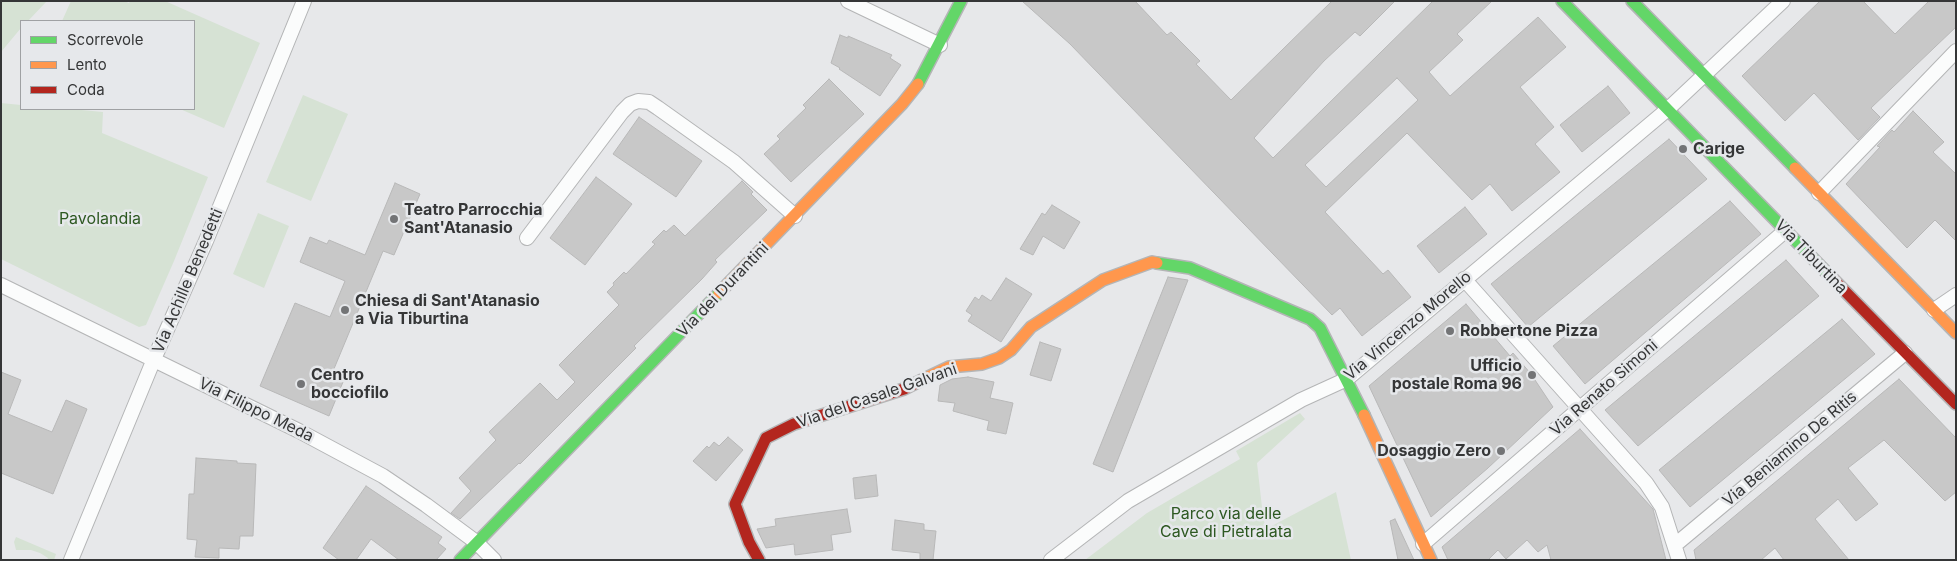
<!DOCTYPE html>
<html>
<head>
<meta charset="utf-8">
<style>
	body { margin:0 }
	#map { position:relative; width:1957px; height:561px; overflow:hidden; background:#e7e8ea; font-family:Inter,sans-serif }
	canvas { display:block }
	.frame { position:absolute; inset:0; border:2px solid #353637; pointer-events:none }
	.legend { position:absolute; left:20px; top:20px; width:175px; height:90px; box-sizing:border-box; background:#e6e8eb; border:1px solid #9fa1a3; margin:0; padding:6px 9px; list-style:none; font-size:15px; color:#353637 }
	.legend li { display:flex; align-items:center; gap:10px; height:25px }
	.legend b { width:25px; border:1px solid #9fa1a3 }
</style>
</head>
<body>
<div id="map">
<canvas width="1957" height="561"></canvas>
<div class="frame"></div>
<ul class="legend">
<li><b style="height:6px;background:#63d668"></b>Scorrevole</li>
<li><b style="height:6px;background:#ff974d"></b>Lento</li>
<li><b style="height:6px;background:#b3261e"></b>Coda</li>
</ul>
</div>
<script>
const ctx = document.querySelector('canvas').getContext('2d');
ctx.lineJoin = 'round';
function fillPath(path, color) {
  ctx.fillStyle = color;
  ctx.fill(path, 'evenodd');
}
function poly(rows) {
  const path = new Path2D();
  for (const r of rows) {
    path.moveTo(r[0], r[1]);
    for (let i = 2; i < r.length; i += 2) path.lineTo(r[i], r[i + 1]);
  }
  return path;
}
function stroke(path, color, width, dash) {
  ctx.strokeStyle = color;
  ctx.lineWidth = width;
  ctx.lineCap = dash ? 'butt' : 'round';
  ctx.setLineDash(dash || []);
  ctx.stroke(path);
}
function drawText(font, color, halo, rows, align = 'center') {
  ctx.font = font + ' Inter,sans-serif';
  ctx.lineWidth = 5;
  ctx.setLineDash([]);
  ctx.textBaseline = 'middle';
  ctx.strokeStyle = halo;
  ctx.fillStyle = color;
  for (const [text, x, y, turn = 0] of rows) {
    ctx.save();
    ctx.translate(x, y);
    ctx.rotate((+turn || 0) * Math.PI / 180);
    ctx.textAlign = isNaN(turn) ? turn : align;
    if (halo) ctx.strokeText(text, 0, 0);
    ctx.fillText(text, 0, 0);
    ctx.restore();
  }
}
fillPath(poly([
	[1,1,47,1,28,21,21,21,21,28,1,52],
	[71,1,124,1,129,3,130,1,165,1,260,43,224,128,180,109,194,109,194,21,62,21],
	[303,95,348,114,311,201,266,182],
	[1,103,21,105,21,109,71,109,103,112,102,133,208,177,174,261,146,325,139,327,1,259],
	[258,213,289,226,264,288,233,274],
	[1300,413,1305,419,1257,463,1263,516,1266,529,1336,492,1351,560,1085,560,1147,513,1240,459,1236,451],
	[16,537,56,554,54,560,47,560,48,558,40,553,31,550,16,550,14,542]
]), '#d6e2d4');
const building = poly([
	[1022,1,1135,1,1167,35,1171,32,1200,61,1196,64,1231,100,1332,1,1395,1,1360,36,1355,32,1324,61,1254,138,1273,158,1433,1,1492,1,1457,34,1463,40,1429,72,1450,96,1538,17,1566,47,1520,87,1554,127,1535,144,1560,172,1512,211,1490,184,1472,200,1407,133,1325,212,1383,274,1388,270,1411,297,1362,336,1340,308,1332,315,1070,44,1022,1],
	[1397,78,1418,100,1326,187,1305,165,1397,78],
	[1820,1,1863,1,1895,34,1929,1,1956,1,1956,27,1871,108,1880,117,1858,140,1814,93,1785,121,1742,76,1820,1],
	[840,35,848,38,848,36,892,55,890,58,901,65,880,96,839,69,840,68,831,63,840,35],
	[829,79,864,114,791,182,764,154,780,139,777,136,806,108,803,105,829,79],
	[1608,86,1630,113,1582,152,1560,125,1608,86],
	[1913,111,1944,142,1933,152,1956,174,1956,241,1935,220,1907,248,1846,184,1880,147,1877,146,1892,130,1894,132,1913,111],
	[639,117,702,161,676,197,613,154,639,117],
	[1669,139,1707,179,1528,327,1491,284,1669,139],
	[596,177,632,204,585,265,550,238,596,177],
	[742,181,753,192,751,194,767,210,715,260,717,262,702,279,634,346,636,348,520,464,519,463,460,519,451,513,471,491,459,478,496,440,489,432,540,383,557,400,575,382,559,365,619,305,607,292,614,285,613,283,624,272,626,274,655,244,652,242,664,230,666,232,674,225,685,236,742,181],
	[395,183,420,194,394,255,383,251,331,376,343,382,329,416,260,386,295,303,330,317,345,281,300,262,310,237,327,244,329,240,365,255,395,183],
	[1730,201,1761,234,1585,384,1553,346,1730,201],
	[1052,205,1080,222,1064,249,1043,236,1033,255,1020,249,1042,213,1045,215,1052,205],
	[1465,207,1487,234,1439,273,1417,246,1465,207],
	[1786,260,1819,296,1638,446,1605,410,1786,260],
	[1168,277,1188,280,1113,472,1093,464,1168,277],
	[1006,278,1032,294,1001,342,968,321,972,315,966,311,975,297,979,300,982,295,991,301,1006,278],
	[1466,304,1510,356,1513,353,1531,374,1553,407,1488,468,1431,517,1369,386,1466,304],
	[1842,319,1875,354,1690,507,1659,470,1842,319],
	[1040,342,1061,349,1051,381,1030,375,1040,342],
	[1,372,21,380,8,414,52,432,66,400,87,409,53,494,1,473,1,372],
	[968,377,994,382,990,398,1013,403,1006,434,987,430,989,421,953,411,955,403,938,401,940,385,952,379,968,377],
	[1899,379,1956,438,1956,492,1945,501,1884,440,1848,468,1878,504,1856,521,1838,499,1815,519,1849,560,1784,560,1775,548,1761,560,1696,560,1694,550,1899,379],
	[1580,429,1653,509,1666,560,1551,560,1547,545,1538,552,1527,540,1506,559,1498,550,1488,560,1448,560,1442,547,1580,429],
	[728,437,743,450,716,481,693,461,707,446,709,448,714,442,719,446,728,437],
	[196,458,237,461,237,463,256,464,253,536,240,536,239,549,219,548,219,558,195,557,197,540,187,539,189,494,194,494,196,458],
	[876,475,878,496,855,499,853,478,876,475],
	[366,486,442,537,438,543,446,549,436,560,399,560,371,539,356,560,339,560,323,548,366,486],
	[847,509,851,532,831,535,833,550,795,555,794,544,766,548,757,529,776,526,775,519,847,509],
	[1395,519,1414,560,1398,560,1390,521,1395,519],
	[895,520,924,524,924,530,936,531,933,560,920,560,920,553,892,550,895,520]
]);
fillPath(building, '#c8c8c8');
stroke(building, '#b8b8b8', 1);
const street = poly([
	[848,1,940,45],
	[1819,193,1956,51],
	[527,238,622,112,630,104,638,101,649,102,658,108,734,162,795,216],
	[1464,279,1646,483,1662,507,1679,560],
	[1,285,299,431,383,476,426,505,476,542,494,560],
	[1934,310,1956,295],
	[1423,544,1785,231],
	[1675,545,1905,353],
	[71,560,154,359,206,241,304,1],
	[1051,560,1128,501,1301,400,1347,379,1668,109,1783,1]
]);
const fast = poly([
	[1562,1,1829,275],
	[1632,1,1795,168],
	[918,84,961,1],
	[1157,263,1190,268,1310,319,1320,328,1364,415],
	[460,560,719,293]
]);
const slow = poly([
	[1795,168,1956,333],
	[719,293,902,104,918,84],
	[924,379,949,367,982,364,999,358,1011,350,1031,327,1103,280,1152,262,1157,263],
	[1364,415,1431,560]
]);
const jam = poly([
	[1829,275,1956,404],
	[759,560,749,542,735,504,766,438,794,424,904,389,924,379]
]);
stroke(street, '#b4b5b6', 16);
stroke(fast, '#b4b5b6', 14);
stroke(slow, '#b4b5b6', 14);
stroke(jam, '#b4b5b6', 14);
stroke(street, '#fbfcfc', 14);
stroke(fast, '#63d668', 11);
stroke(slow, '#ff974d', 11);
stroke(jam, '#b3261e', 11);
for (const [x, y, r, color] of [
	[1683,149,5,"#737476"],
	[394,219,5,"#737476"],
	[345,310,5,"#737476"],
	[1450,331,5,"#737476"],
	[1532,375,5,"#737476"],
	[301,384,5,"#737476"],
	[1501,451,5,"#737476"]
]) {
  const dot = new Path2D();
  dot.arc(x, y, r, 0, 2 * Math.PI);
  ctx.fillStyle = color;
  ctx.fill(dot);
  stroke(dot, '#e6e8eb', 2);
}
drawText('bold 16px', '#353637', '#e6e8eb', [
	["Carige",1693,149],
	["Teatro Parrocchia",404,210],
	["Sant'Atanasio",404,228],
	["Chiesa di Sant'Atanasio",355,301],
	["a Via Tiburtina",355,319],
	["Robbertone Pizza",1460,331],
	["Ufficio",1522,366,"right"],
	["postale Roma 96",1522,384,"right"],
	["Centro",311,375],
	["bocciofilo",311,393],
	["Dosaggio Zero",1491,451,"right"]
], 'left');
drawText('16px', '#2d5821', '#e6e8eb', [
	["Pavolandia",100,219],
	["Parco via delle",1226,514],
	["Cave di Pietralata",1226,532]
]);
drawText('16px', '#353637', '#e6e8eb', [
	["Via Tiburtina",1811,257,46],
	["Via Achille Benedetti",188,281,-67],
	["Via dei Durantini",723,290,-46],
	["Via Vincenzo Morello",1408,326,-40],
	["Via Renato Simoni",1604,388,-41],
	["Via del Casale Galvani",877,396,-19],
	["Via Filippo Meda",256,410,26],
	["Via Beniamino De Ritis",1790,449,-40]
]);
</script>
</body>
</html>
